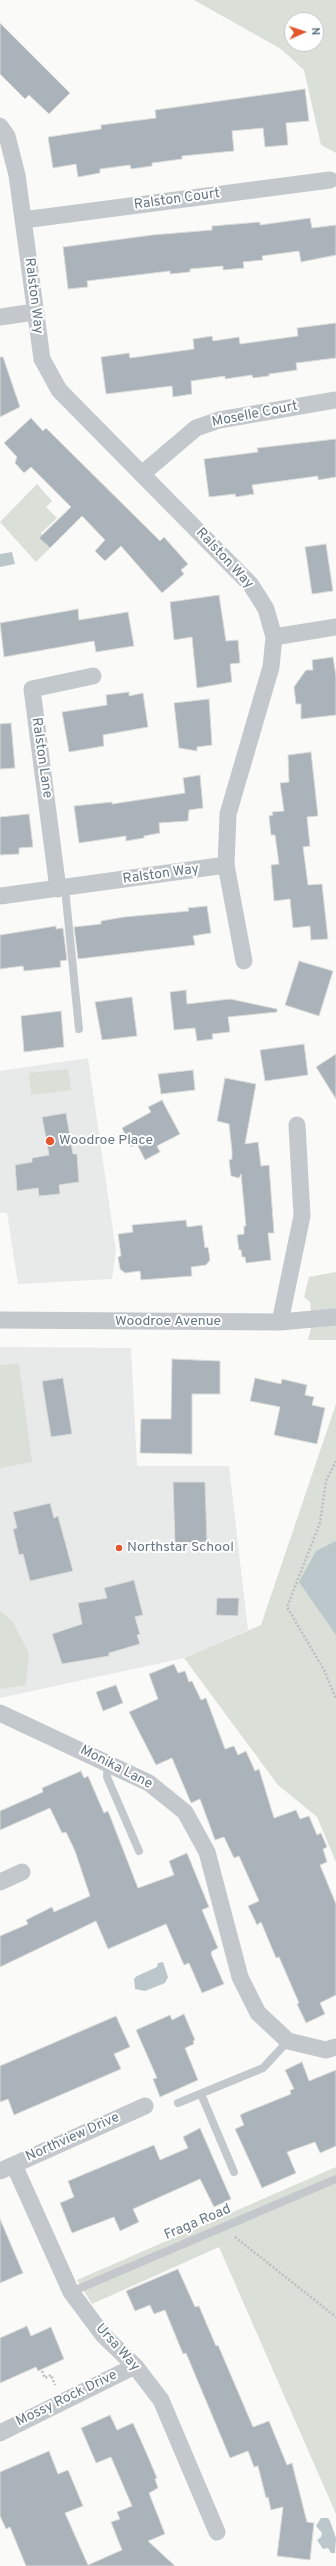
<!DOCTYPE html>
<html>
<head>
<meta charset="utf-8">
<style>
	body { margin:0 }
	#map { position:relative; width:336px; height:2566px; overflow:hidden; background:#fafaf8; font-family:Overpass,sans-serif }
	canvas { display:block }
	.north { position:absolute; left:284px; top:12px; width:40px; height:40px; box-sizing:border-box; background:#fff; border:1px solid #c1c8cd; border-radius:50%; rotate:87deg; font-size:11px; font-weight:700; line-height:16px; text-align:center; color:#657683 }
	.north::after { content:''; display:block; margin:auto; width:14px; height:18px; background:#e4572e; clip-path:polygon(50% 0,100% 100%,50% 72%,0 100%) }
</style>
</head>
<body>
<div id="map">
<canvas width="336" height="2566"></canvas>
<div class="north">N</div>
</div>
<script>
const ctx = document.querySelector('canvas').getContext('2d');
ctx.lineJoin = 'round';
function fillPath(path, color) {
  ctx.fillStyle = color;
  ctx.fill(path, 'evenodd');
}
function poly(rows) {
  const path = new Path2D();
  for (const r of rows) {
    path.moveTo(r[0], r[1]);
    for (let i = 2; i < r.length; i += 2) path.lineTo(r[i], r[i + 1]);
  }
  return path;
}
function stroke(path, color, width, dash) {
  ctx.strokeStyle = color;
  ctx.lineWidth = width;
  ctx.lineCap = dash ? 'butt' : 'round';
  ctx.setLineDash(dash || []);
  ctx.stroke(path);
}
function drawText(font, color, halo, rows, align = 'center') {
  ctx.font = font + ' Overpass,sans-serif';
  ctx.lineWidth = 4;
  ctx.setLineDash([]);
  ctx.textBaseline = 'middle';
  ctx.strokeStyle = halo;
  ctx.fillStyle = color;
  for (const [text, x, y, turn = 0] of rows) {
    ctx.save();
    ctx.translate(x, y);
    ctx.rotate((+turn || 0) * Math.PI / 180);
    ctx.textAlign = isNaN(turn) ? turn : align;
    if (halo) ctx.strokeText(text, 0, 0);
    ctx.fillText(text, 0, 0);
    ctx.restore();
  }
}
fillPath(poly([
	[88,1058,116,1251,112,1279,18,1284,7,1213,0,1213,0,1071],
	[0,1347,131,1348,137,1466,229,1466,248,1630,184,1658,0,1698]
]), '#e8e9e9');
fillPath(poly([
	[194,0,336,0,336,153,321,145,304,70,281,49],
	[292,20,316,20,316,44,292,44],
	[37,484,52,501,46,507,57,518,41,533,51,547,36,562,0,522],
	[68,1069,71,1090,31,1095,29,1073],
	[336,1272,336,1340,308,1340,312,1325,310,1302,304,1297,309,1277],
	[19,1364,32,1462,0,1468,0,1365],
	[336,1404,336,1862,317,1817,278,1785,184,1658,261,1625],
	[0,1611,12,1621,29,1653,26,1685,0,1689],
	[336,2167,336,2514,219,2247,92,2304,77,2280]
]), '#dadfd7');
fillPath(poly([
	[12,552,15,564,0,567,0,554],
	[336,1541,336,1635,299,1582,316,1551],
	[163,1962,168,1977,165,1983,145,1991,135,1989,134,1979,137,1976,157,1967,158,1963],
	[321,2518,328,2518,330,2521,336,2538,335,2553,331,2553,328,2548,323,2549,317,2540,321,2537,322,2533,316,2526]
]), '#bbc7cb');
const building = poly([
	[0,23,70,93,49,114,29,95,25,99,0,74,0,23],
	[305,89,309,121,286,123,288,145,265,147,263,128,232,131,234,151,182,156,182,159,152,163,152,166,131,169,130,165,100,169,100,173,78,177,76,164,53,168,48,137,101,129,101,125,156,118,155,110,305,89],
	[310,218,312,228,336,225,336,255,301,262,299,251,262,256,263,260,243,262,244,268,223,270,223,266,190,269,190,272,170,274,170,271,87,281,88,287,68,289,63,247,152,235,212,230,212,226,260,222,260,225,310,218],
	[336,323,336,358,296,363,297,370,269,374,269,376,253,378,252,375,225,379,225,376,191,381,192,394,173,397,172,386,106,394,101,357,129,353,130,358,194,349,193,339,212,336,213,341,239,337,240,344,298,336,297,328,336,323],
	[0,357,3,357,20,407,0,417,0,357],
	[31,418,43,431,46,428,160,541,164,537,188,564,181,570,184,574,162,593,121,546,105,561,95,551,105,540,82,516,50,548,39,538,71,507,31,467,24,473,15,463,17,457,4,443,31,418],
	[336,439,336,477,318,480,318,476,252,485,254,494,236,497,235,494,209,497,204,459,258,452,257,448,336,439],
	[326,544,333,591,312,594,305,547,326,544],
	[219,595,226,641,238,640,240,663,230,664,232,682,197,688,192,637,174,640,170,602,219,595],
	[78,609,79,620,128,612,134,646,96,652,94,641,4,657,0,623,78,609],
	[333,657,336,676,336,715,301,719,301,704,296,704,294,687,306,670,313,670,312,660,333,657],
	[129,692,129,696,143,693,148,727,103,735,104,746,69,752,62,712,107,705,106,695,129,692],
	[209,699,212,745,197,747,197,751,179,748,174,703,209,699],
	[11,723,15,768,0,769,0,724,11,723],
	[311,752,318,816,307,817,310,846,303,847,308,885,322,884,328,939,311,940,310,926,293,928,290,899,274,901,271,865,279,864,275,835,271,835,269,816,273,815,272,812,284,811,280,783,289,782,288,755,311,752],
	[200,775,203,808,189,810,188,821,159,823,160,833,144,836,144,838,126,841,126,836,79,843,74,806,112,802,112,804,185,793,183,778,200,775],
	[29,814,33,847,19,848,19,854,0,855,0,817,29,814],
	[207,906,211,933,193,936,195,945,78,959,74,927,101,924,101,921,124,917,189,911,188,908,207,906],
	[56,926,56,929,63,928,67,960,60,961,61,967,24,971,23,966,0,969,0,935,56,926],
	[299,961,333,971,319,1016,285,1005,299,961],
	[186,990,187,1004,230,999,277,1009,277,1012,228,1017,230,1032,212,1034,213,1039,197,1041,195,1028,174,1030,170,992,186,990],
	[132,997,137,1036,102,1040,95,1002,132,997],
	[61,1011,64,1047,24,1052,21,1016,61,1011],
	[304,1044,308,1075,265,1081,260,1050,304,1044],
	[336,1054,336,1099,316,1067,336,1054],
	[193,1070,195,1090,161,1094,158,1074,193,1070],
	[225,1078,256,1084,245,1144,258,1142,261,1166,269,1165,274,1233,268,1233,271,1260,246,1263,245,1257,242,1257,241,1250,239,1250,237,1235,244,1234,244,1226,246,1226,241,1174,239,1178,231,1176,229,1160,232,1159,232,1151,229,1124,217,1121,225,1078],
	[162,1100,180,1134,157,1146,160,1152,145,1160,137,1144,131,1147,122,1128,151,1112,148,1107,162,1100],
	[66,1113,73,1154,77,1154,79,1182,59,1185,60,1194,39,1196,38,1188,17,1191,15,1165,32,1162,32,1158,49,1155,42,1117,66,1113],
	[186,1220,187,1227,202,1225,205,1248,208,1247,210,1260,206,1265,191,1267,192,1276,141,1280,140,1271,125,1273,120,1269,118,1257,121,1256,118,1234,133,1232,132,1225,186,1220],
	[172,1359,220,1361,220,1394,192,1394,192,1454,140,1453,141,1419,171,1419,172,1359],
	[63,1378,72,1434,51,1437,42,1381,63,1378],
	[255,1378,281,1384,282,1379,307,1385,305,1395,314,1397,312,1405,325,1408,317,1444,274,1435,280,1407,250,1401,255,1378],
	[173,1482,205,1482,207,1542,175,1543,173,1482],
	[50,1503,54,1518,58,1516,73,1571,30,1581,23,1554,19,1555,13,1529,17,1528,13,1512,50,1503],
	[134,1580,143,1615,135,1617,140,1634,137,1635,140,1644,109,1653,109,1656,62,1664,52,1634,82,1624,78,1603,107,1598,104,1588,134,1580],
	[217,1598,239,1598,238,1616,216,1615,217,1598],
	[174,1664,178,1673,185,1671,189,1682,192,1681,201,1700,206,1698,225,1749,234,1746,238,1755,246,1751,255,1771,259,1769,274,1818,296,1810,300,1819,309,1816,317,1835,321,1833,327,1847,323,1849,327,1862,320,1865,336,1904,336,1995,320,2003,325,2014,306,2023,297,2004,299,2003,279,1957,276,1958,261,1922,257,1925,248,1906,259,1901,239,1856,234,1858,224,1837,215,1840,200,1799,191,1803,172,1758,156,1765,129,1712,158,1699,149,1674,174,1664],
	[116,1685,123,1703,103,1711,96,1692,116,1685],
	[81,1771,84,1778,88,1776,104,1813,108,1811,138,1888,174,1875,169,1861,187,1853,209,1907,202,1910,218,1948,212,1951,211,1954,224,1984,202,1993,189,1963,184,1965,166,1924,108,1949,96,1921,0,1967,0,1936,28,1924,26,1920,52,1907,54,1912,90,1896,75,1851,66,1832,62,1833,50,1808,0,1830,0,1811,43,1792,42,1788,81,1771],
	[184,2014,195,2040,193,2041,194,2044,185,2048,198,2080,160,2097,153,2079,157,2078,136,2030,170,2015,172,2020,184,2014],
	[116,2016,130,2047,114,2054,121,2069,14,2115,8,2099,0,2102,0,2066,116,2016],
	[302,2062,309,2081,336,2070,336,2146,320,2153,315,2142,287,2152,296,2173,262,2188,235,2129,244,2125,240,2115,244,2113,291,2094,290,2090,294,2089,285,2070,302,2062],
	[200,2128,231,2199,214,2207,200,2179,133,2209,139,2222,120,2231,114,2217,72,2233,60,2203,74,2197,68,2181,154,2145,160,2160,188,2148,183,2137,200,2128],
	[0,2219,23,2273,0,2283,0,2219],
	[178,2269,195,2307,199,2306,216,2346,218,2345,253,2427,269,2421,287,2465,292,2463,307,2522,314,2523,310,2560,277,2556,283,2507,271,2510,268,2497,266,2498,258,2466,254,2467,248,2451,230,2458,186,2353,183,2354,165,2310,154,2314,150,2305,135,2311,126,2291,178,2269],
	[27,2326,31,2336,51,2327,64,2359,38,2371,36,2367,0,2383,0,2338,27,2326],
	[110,2415,117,2430,133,2423,146,2452,157,2478,155,2479,158,2488,149,2493,165,2534,148,2541,175,2566,26,2566,10,2527,6,2529,0,2516,0,2472,49,2451,58,2474,68,2470,83,2506,65,2513,88,2565,122,2550,111,2522,120,2519,117,2512,132,2506,111,2457,96,2463,81,2428,110,2415]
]);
fillPath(building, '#aab3b9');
stroke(building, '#dcdcda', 1);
stroke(poly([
	[336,1461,326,1481,320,1523,287,1607,324,1670,336,1699],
	[235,2237,336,2317],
	[42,2371,45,2378,51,2375,55,2385]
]), '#bbbfc2', 2.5, [2, 2]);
stroke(poly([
	[65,888,79,1029],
	[108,1763,107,1777,139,1851],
	[201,2094,234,2172],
	[178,2103,263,2068,288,2041],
	[71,2292,336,2179]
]), '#c3c8cc', 8);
stroke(poly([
	[0,126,7,136,17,175,42,359,59,390,251,585,266,609,274,637,271,667,228,814,226,865,244,961],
	[23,220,330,180],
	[0,317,34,312],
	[142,474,196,428,219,420,336,400],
	[274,637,336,627],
	[58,889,32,689,93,676],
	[0,896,226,865],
	[0,1320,280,1322,336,1317],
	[280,1322,302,1216,297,1125],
	[0,1713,149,1783,185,1812,207,1852,240,1977,258,2013,288,2041,326,2050,336,2047],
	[0,1882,22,1872],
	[14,2165,71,2292,103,2335,135,2366,161,2400,217,2532],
	[0,2171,145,2106],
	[0,2433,135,2366]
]), '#c3c8cc', 17);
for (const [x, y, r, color] of [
	[50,1141,5,"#e4572e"],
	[119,1548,4,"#e4572e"]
]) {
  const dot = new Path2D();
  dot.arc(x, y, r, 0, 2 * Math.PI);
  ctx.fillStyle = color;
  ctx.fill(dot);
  stroke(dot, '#fff', 1.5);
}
drawText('14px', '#657683', '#fff', [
	["Ralston Court",177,200,-8],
	["Ralston Way",33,296,83],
	["Moselle Court",255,415,-11],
	["Ralston Way",224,559,47],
	["Ralston Lane",41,758,82],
	["Ralston Way",161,875,-8],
	["Woodroe Avenue",168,1322],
	["Monika Lane",116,1768,27],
	["Northview Drive",73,2138,-24],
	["Fraga Road",198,2223,-23],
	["Ursa Way",117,2348,48],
	["Mossy Rock Drive",67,2399,-26]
]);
drawText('14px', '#657683', '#fff', [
	["Woodroe Place",59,1141],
	["Northstar School",127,1548]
], 'left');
</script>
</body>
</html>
